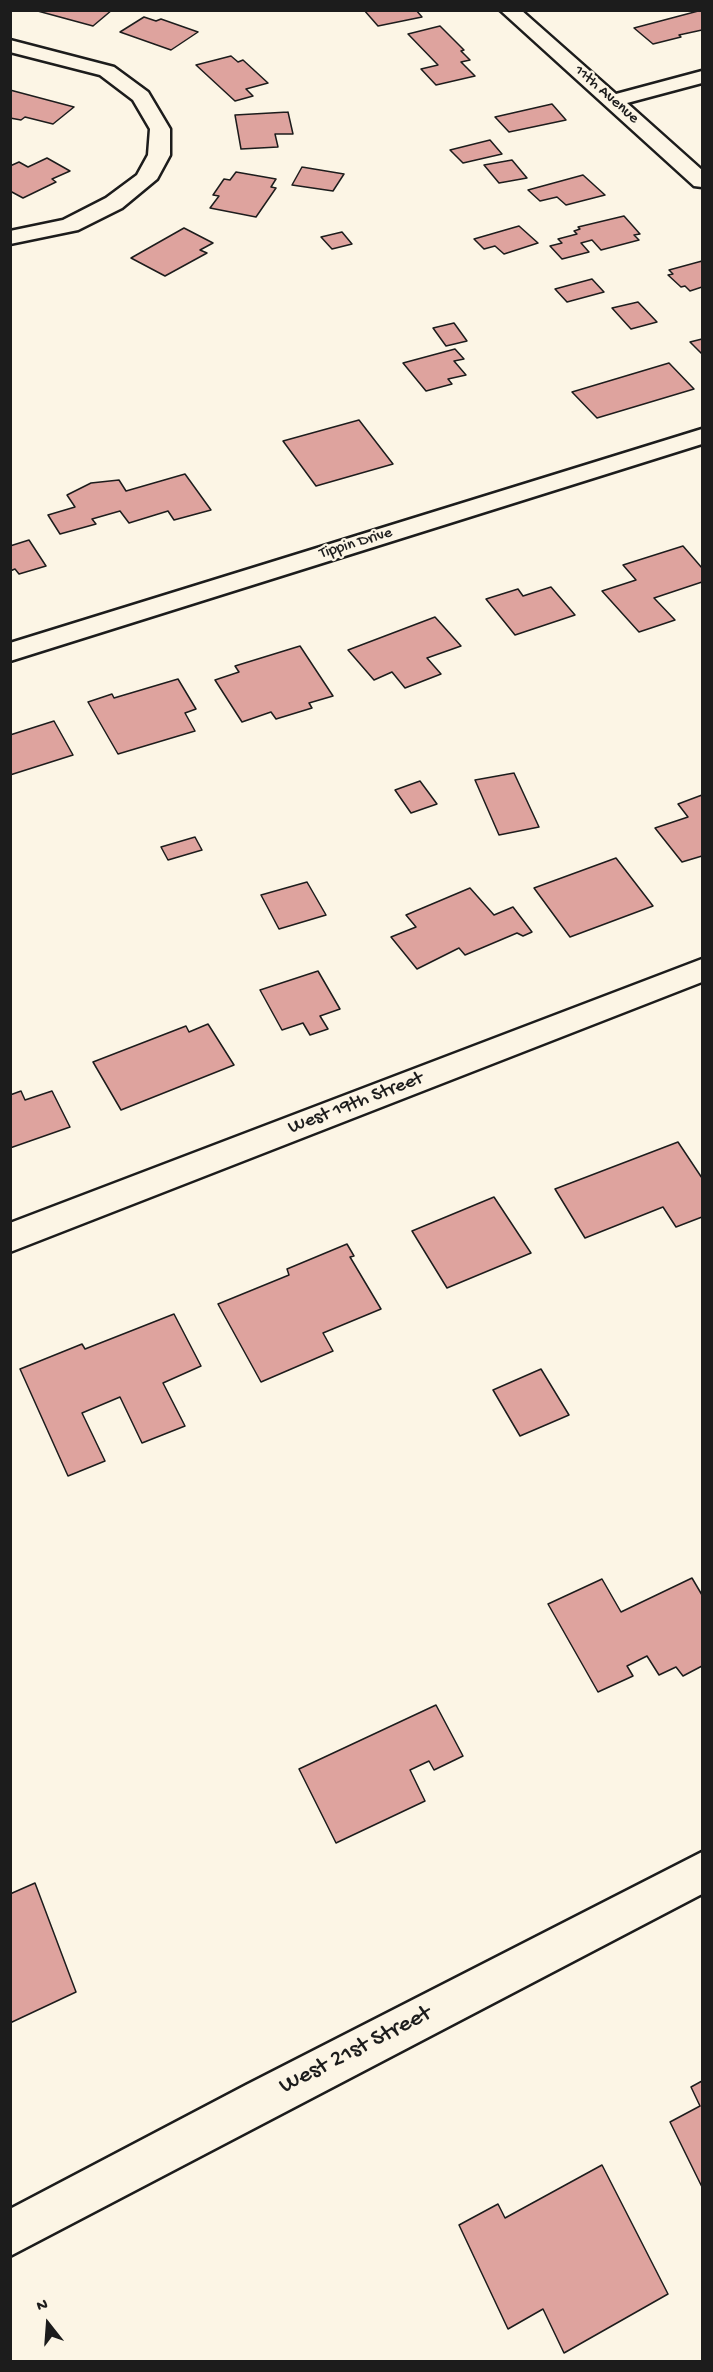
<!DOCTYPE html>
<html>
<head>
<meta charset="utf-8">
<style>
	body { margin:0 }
	#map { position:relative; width:713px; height:2372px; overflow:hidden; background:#fcf5e5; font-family:"Gochi Hand",sans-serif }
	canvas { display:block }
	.frame { position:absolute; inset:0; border:12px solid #1c1c1c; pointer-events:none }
	.north { position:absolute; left:18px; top:2294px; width:60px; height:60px; -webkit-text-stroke:4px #fcf5e5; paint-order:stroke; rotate:343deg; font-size:16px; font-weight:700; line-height:24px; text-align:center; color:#1c1c1c }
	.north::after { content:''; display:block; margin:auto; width:21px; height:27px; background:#1c1c1c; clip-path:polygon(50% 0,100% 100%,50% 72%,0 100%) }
</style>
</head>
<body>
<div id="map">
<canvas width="713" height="2372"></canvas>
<div class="frame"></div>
<div class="north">N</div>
</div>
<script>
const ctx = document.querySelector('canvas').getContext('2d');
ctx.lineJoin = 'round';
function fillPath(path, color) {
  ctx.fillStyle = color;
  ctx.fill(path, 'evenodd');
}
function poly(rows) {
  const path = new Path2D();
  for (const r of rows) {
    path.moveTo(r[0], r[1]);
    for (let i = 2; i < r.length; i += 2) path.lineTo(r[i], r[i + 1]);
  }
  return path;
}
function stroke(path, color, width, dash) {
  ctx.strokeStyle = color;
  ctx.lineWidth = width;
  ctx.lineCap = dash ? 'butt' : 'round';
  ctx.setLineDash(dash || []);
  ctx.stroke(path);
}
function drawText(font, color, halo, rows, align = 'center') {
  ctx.font = font + ' "Gochi Hand",sans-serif';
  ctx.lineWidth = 4.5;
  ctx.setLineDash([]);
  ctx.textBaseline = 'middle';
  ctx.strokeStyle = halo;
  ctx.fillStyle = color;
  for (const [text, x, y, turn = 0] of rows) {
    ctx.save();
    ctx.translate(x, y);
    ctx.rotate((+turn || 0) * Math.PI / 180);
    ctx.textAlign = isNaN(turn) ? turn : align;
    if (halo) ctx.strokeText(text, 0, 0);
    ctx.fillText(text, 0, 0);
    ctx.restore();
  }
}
const building = poly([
	[34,10,112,10,93,26,34,10],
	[364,10,416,10,422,17,378,26,364,10],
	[702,10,702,30,679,35,681,37,653,44,634,28,702,10],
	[144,17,156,21,161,19,198,32,171,50,120,32,144,17],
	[440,26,464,50,461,51,470,60,461,62,475,76,436,85,421,69,438,65,408,34,440,26],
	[231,56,238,62,243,60,268,83,246,89,253,96,235,101,196,65,231,56],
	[10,90,74,107,53,124,25,117,21,120,10,118,10,90],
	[552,104,566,120,509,132,495,117,552,104],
	[288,112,293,134,275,134,278,147,241,149,235,115,288,112],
	[490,140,502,154,463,163,450,150,490,140],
	[47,158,70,171,52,179,56,182,23,198,10,191,10,166,19,162,28,167,47,158],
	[512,160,527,178,499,183,484,165,512,160],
	[302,167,344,174,333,191,292,185,302,167],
	[236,172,276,179,271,187,276,188,256,217,210,208,219,196,213,195,224,179,230,180,236,172],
	[583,175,605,195,566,205,557,197,540,201,528,190,583,175],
	[624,216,640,234,634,235,639,240,601,250,592,240,581,243,589,252,562,259,550,246,562,243,558,239,577,234,574,231,580,229,578,227,624,216],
	[519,226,538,243,504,254,495,246,484,249,474,239,519,226],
	[184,228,213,243,200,250,207,253,165,276,131,258,184,228],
	[342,232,352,244,332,249,321,237,342,232],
	[702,261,702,287,690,291,685,286,681,287,668,275,673,274,669,270,702,261],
	[592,279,604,292,567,302,555,289,592,279],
	[638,302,657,322,631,329,612,308,638,302],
	[454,323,467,341,446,346,433,328,454,323],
	[702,339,702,354,690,342,702,339],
	[455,349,464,359,454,361,466,375,448,379,452,384,426,391,403,363,455,349],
	[669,363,694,389,597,418,572,392,669,363],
	[359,420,393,464,316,486,283,441,359,420],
	[185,474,211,510,174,520,168,511,129,523,120,511,92,519,96,524,60,534,48,515,75,507,67,495,91,483,119,480,126,491,185,474],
	[29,540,46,566,19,574,15,569,10,571,10,546,29,540],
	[683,546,702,568,702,582,654,598,675,620,639,632,602,591,636,580,623,565,683,546],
	[551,587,575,615,515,635,486,599,518,589,523,596,551,587],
	[435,617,461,646,427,658,441,674,405,688,392,672,374,680,348,650,435,617],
	[300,646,333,696,309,703,312,708,276,719,271,712,242,722,215,680,239,672,235,666,300,646],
	[178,679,196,709,185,713,195,731,118,754,88,702,112,694,114,698,178,679],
	[54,721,73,755,10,775,10,735,54,721],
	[514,773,539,827,499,835,475,780,514,773],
	[420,781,437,804,411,813,395,790,420,781],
	[702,795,702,856,682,862,655,828,688,817,678,804,702,795],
	[195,837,202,850,168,860,161,847,195,837],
	[616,858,653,906,570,937,534,888,616,858],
	[307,882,326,915,279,929,261,895,307,882],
	[470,888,494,915,513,907,532,932,523,936,517,933,465,955,459,948,417,969,391,937,416,927,406,915,470,888],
	[318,971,340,1009,320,1016,328,1029,310,1035,303,1023,282,1030,260,990,318,971],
	[208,1024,234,1065,121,1110,93,1062,186,1026,189,1032,208,1024],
	[21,1091,25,1100,52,1091,70,1127,10,1148,10,1095,21,1091],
	[678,1142,702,1178,702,1217,676,1227,663,1207,585,1238,555,1189,678,1142],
	[494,1197,531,1253,447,1288,412,1231,494,1197],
	[347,1244,354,1256,350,1257,381,1309,323,1333,333,1351,261,1382,218,1304,289,1275,287,1269,347,1244],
	[174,1314,201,1366,163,1383,185,1426,142,1443,120,1397,82,1413,105,1461,68,1476,20,1369,82,1344,85,1349,174,1314],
	[541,1369,569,1415,520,1436,493,1390,541,1369],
	[692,1578,702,1595,702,1666,683,1676,676,1667,659,1675,647,1656,627,1666,633,1676,598,1692,548,1604,602,1579,621,1612,692,1578],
	[436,1705,463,1756,434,1770,429,1761,410,1770,425,1801,336,1843,299,1769,436,1705],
	[35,1883,76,1992,10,2023,10,1894,35,1883],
	[702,2081,702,2187,670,2122,700,2106,691,2087,702,2081],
	[602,2165,668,2294,564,2353,543,2309,508,2329,459,2225,498,2204,505,2218,602,2165]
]);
fillPath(building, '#dea39e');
stroke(building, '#1c1c1c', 1.5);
const minor = poly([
	[500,10,521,10,616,94,702,71,702,83,627,103,702,170,702,187,694,186,500,10],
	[10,40,114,67,148,92,170,129,170,155,157,179,122,208,78,230,10,244,10,231,63,220,106,198,137,175,148,155,150,129,133,100,100,75,10,52,10,40],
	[702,429,702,444,10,661,10,643,702,429],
	[702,959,702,982,10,1252,10,1223,702,959],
	[702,1852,702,1894,10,2256,10,2209,246,2085,702,1852]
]);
stroke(minor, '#1c1c1c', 5);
fillPath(minor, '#fcf5e5');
drawText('16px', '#1c1c1c', '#fcf5e5', [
	["11th Avenue",606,95,41],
	["Tippin Drive",356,544,-17]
]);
drawText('20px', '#1c1c1c', '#fcf5e5', [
	["West 19th Street",356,1104,-21]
]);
drawText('24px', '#1c1c1c', '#fcf5e5', [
	["West 21st Street",356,2051,-27]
]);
</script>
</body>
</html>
